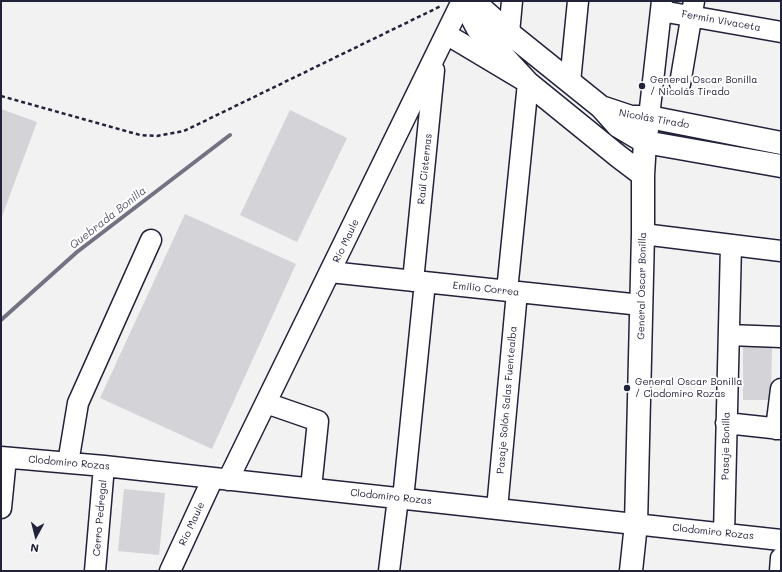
<!DOCTYPE html>
<html>
<head>
<meta charset="utf-8">
<style>
	body { margin:0 }
	#map { position:relative; width:782px; height:572px; overflow:hidden; background:#f2f2f3; font-family:Mali,sans-serif }
	canvas { display:block }
	.frame { position:absolute; inset:0; border:2px solid #22223b; pointer-events:none }
	.north { position:absolute; left:16px; top:516px; width:40px; height:40px; -webkit-text-stroke:3px #fff; paint-order:stroke; rotate:187deg; font-size:11px; font-weight:700; line-height:16px; text-align:center; color:#22223b }
	.north::after { content:''; display:block; margin:auto; width:14px; height:18px; background:#22223b; clip-path:polygon(50% 0,100% 100%,50% 72%,0 100%) }
</style>
</head>
<body>
<div id="map">
<canvas width="782" height="572"></canvas>
<div class="frame"></div>
<div class="north">N</div>
</div>
<script>
const ctx = document.querySelector('canvas').getContext('2d');
ctx.lineJoin = 'round';
function fillPath(path, color) {
  ctx.fillStyle = color;
  ctx.fill(path, 'evenodd');
}
function poly(rows) {
  const path = new Path2D();
  for (const r of rows) {
    path.moveTo(r[0], r[1]);
    for (let i = 2; i < r.length; i += 2) path.lineTo(r[i], r[i + 1]);
  }
  return path;
}
function stroke(path, color, width, dash) {
  ctx.strokeStyle = color;
  ctx.lineWidth = width;
  ctx.lineCap = dash ? 'butt' : 'round';
  ctx.setLineDash(dash || []);
  ctx.stroke(path);
}
function drawText(font, color, halo, rows, align = 'center') {
  ctx.font = font + ' Mali,sans-serif';
  ctx.lineWidth = 4;
  ctx.setLineDash([]);
  ctx.textBaseline = 'middle';
  ctx.strokeStyle = halo;
  ctx.fillStyle = color;
  for (const [text, x, y, turn = 0] of rows) {
    ctx.save();
    ctx.translate(x, y);
    ctx.rotate((+turn || 0) * Math.PI / 180);
    ctx.textAlign = isNaN(turn) ? turn : align;
    if (halo) ctx.strokeText(text, 0, 0);
    ctx.fillText(text, 0, 0);
    ctx.restore();
  }
}
fillPath(poly([
	[1,109,37,122,1,219],
	[290,110,347,138,297,242,240,215],
	[185,214,296,264,212,449,100,398],
	[743,347,772,347,771,400,743,400],
	[124,489,165,493,159,555,118,551]
]), '#d3d3d8');
stroke(poly([
	[1,320,77,252,230,135]
]), '#727282', 4);
const minor = poly([
	[661,11,781,32],
	[509,33,512,1],
	[446,34,528,83,507,291],
	[570,82,578,1],
	[680,84,694,1],
	[649,117,662,1],
	[643,234,781,251],
	[330,272,641,305],
	[413,281,434,70],
	[729,335,781,337],
	[266,403,318,421,311,488],
	[726,423,781,429],
	[776,429,781,389],
	[1,457,104,466,781,540],
	[68,463,78,403,151,240],
	[228,480,462,1],
	[403,499,425,282],
	[1,508,6,458],
	[497,509,517,292],
	[724,534,731,245],
	[95,571,104,466],
	[170,571,213,478],
	[389,571,398,498],
	[780,571,781,558]
]);
const major = poly([
	[467,1,470,14,478,29,528,83,618,156,643,175],
	[473,1,509,33,601,107,618,126,645,142,781,166],
	[604,108,631,117,649,117,781,143],
	[631,571,636,524,643,234,643,175,645,142,649,117]
]);
stroke(minor, '#22223b', 23);
stroke(major, '#22223b', 25);
stroke(poly([
	[1,96,140,135,157,136,184,131,441,6]
]), '#22223b', 2.5, [4, 3]);
stroke(minor, '#fff', 20);
stroke(major, '#fff', 22);
for (const [x, y, r, color] of [
	[642,86,4,"#22223b"],
	[627,388,4,"#22223b"]
]) {
  const dot = new Path2D();
  dot.arc(x, y, r, 0, 2 * Math.PI);
  ctx.fillStyle = color;
  ctx.fill(dot);
  stroke(dot, '#fff', 1.5);
}
drawText('10px', '#22223b', '#fff', [
	["Fermín Vivaceta",721,21,10],
	["Nicolás Tirado",654,119,10],
	["Raúl Cisternas",425,169,-84],
	["Río Maule",346,241,-64],
	["General Óscar Bonilla",642,286,-89],
	["Emilio Correa",486,289,6],
	["Pasaje Solón Salas Fuentealba",507,400,-85],
	["Pasaje Bonilla",726,446,-89],
	["Clodomiro Rozas",69,463,5],
	["Clodomiro Rozas",391,497,6],
	["Cerro Pedregal",100,518,-85],
	["Río Maule",192,524,-65],
	["Clodomiro Rozas",713,532,6]
]);
drawText('10px', '#22223b', '#fff', [
	["General Oscar Bonilla",650,80],
	["/ Nicolás Tirado",650,92],
	["General Oscar Bonilla",635,382],
	["/ Clodomiro Rozas",635,394]
], 'left');
drawText('italic 11px', '#58586b', '#fff', [
	["Quebrada Bonilla",108,218,-38]
]);
</script>
</body>
</html>
